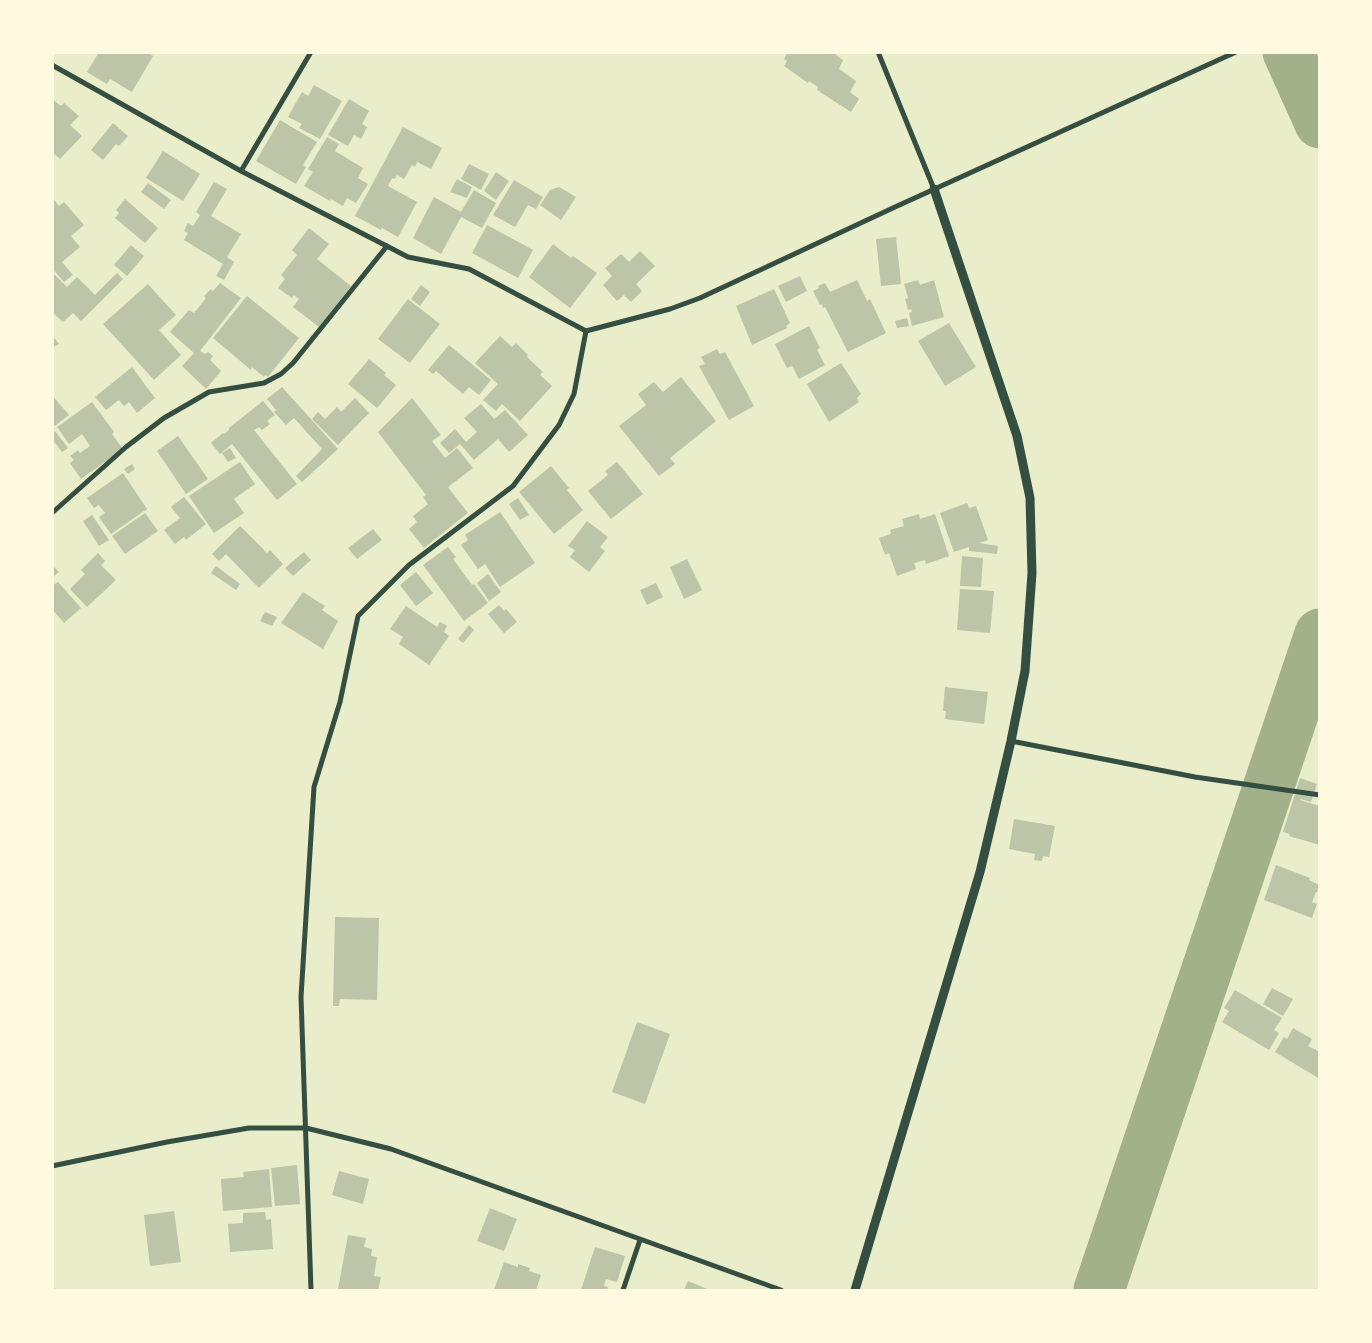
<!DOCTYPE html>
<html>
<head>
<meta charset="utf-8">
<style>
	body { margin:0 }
	#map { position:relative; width:1372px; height:1343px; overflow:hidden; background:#e9edc9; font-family:"Fira Sans",sans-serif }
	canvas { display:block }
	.frame { position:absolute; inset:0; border:54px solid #fefae0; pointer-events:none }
</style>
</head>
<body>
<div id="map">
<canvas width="1372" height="1343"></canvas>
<div class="frame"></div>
</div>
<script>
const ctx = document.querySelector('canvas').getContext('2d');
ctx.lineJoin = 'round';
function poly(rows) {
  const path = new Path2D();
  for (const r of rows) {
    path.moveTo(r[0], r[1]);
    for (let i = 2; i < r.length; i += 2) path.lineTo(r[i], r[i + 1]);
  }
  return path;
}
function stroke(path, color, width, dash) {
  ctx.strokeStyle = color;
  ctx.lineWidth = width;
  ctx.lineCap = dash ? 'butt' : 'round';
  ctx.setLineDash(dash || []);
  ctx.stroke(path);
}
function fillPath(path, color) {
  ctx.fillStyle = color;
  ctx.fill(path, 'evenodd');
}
stroke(poly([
	[1288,52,1320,123],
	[1099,1290,1320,634]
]), '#a3b18a', 51);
fillPath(poly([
	[99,52,147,52,153,56,132,92,110,79,107,84,87,72],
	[788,52,832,52,843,60,839,69,856,81,850,92,859,99,851,112,817,90,818,87,809,81,808,83,784,66,787,61,784,59],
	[314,85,342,101,320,139,299,128,302,124,288,117,302,92,308,96],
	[52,99,61,106,64,103,79,116,70,125,82,136,60,159,52,152],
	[349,99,369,111,362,124,367,127,361,139,354,135,348,146,328,135],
	[280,120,317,142,303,165,306,167,296,184,256,161],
	[113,123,128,136,119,146,116,144,103,160,91,150],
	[403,127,442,148,431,169,417,162,415,167,412,165,404,179,397,175,395,179,392,178,388,186,417,202,398,237,382,228,381,230,355,216],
	[327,137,339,144,335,151,363,168,358,178,368,184,356,203,347,198,343,206,331,199,330,201,304,186,313,172,308,169],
	[163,151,200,174,183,201,146,178],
	[469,164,489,174,481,190,461,179],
	[496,172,509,181,496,200,484,191],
	[457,179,472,187,467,198,450,192],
	[514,180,543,197,536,209,528,205,515,227,493,215],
	[214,182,227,189,211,216,241,234,227,257,234,262,224,280,216,276,223,264,184,240,188,233,184,231,188,223,193,226,200,215,196,212],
	[148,183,171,200,164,209,141,192],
	[559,187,576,197,561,220,540,205,550,190],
	[474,190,496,203,482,228,461,217,441,254,413,238,434,197,461,212],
	[52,197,59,206,64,202,84,225,71,236,80,247,62,262,73,275,64,282,52,268],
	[125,199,158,228,145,243,115,218,119,213,116,210],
	[487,225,533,250,518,278,472,253],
	[309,228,329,244,317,259,351,286,319,327,293,307,299,299,294,295,292,298,278,288,285,279,281,275,297,255,292,250],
	[896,237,901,284,881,286,876,239],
	[553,244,571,258,573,256,597,273,570,308,529,277],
	[131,245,144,256,127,276,114,265],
	[640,251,655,266,636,284,642,291,631,302,624,295,617,301,603,285,612,276,605,268,621,254,629,262],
	[52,272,67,287,77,277,95,295,117,273,123,279,81,321,73,313,63,322,52,312,52,292,54,290,52,288],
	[800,276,807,291,786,302,778,286],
	[857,280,867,301,870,299,886,333,848,352,825,307,823,308,822,304,820,305,813,291,819,288,818,286,825,283,830,292],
	[918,280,920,285,934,280,944,317,912,326,909,313,912,312,911,309,908,310,905,299,908,298,904,284],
	[220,283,241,298,200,351,205,354,208,352,213,356,210,360,221,371,206,389,182,366,194,353,170,332,189,310,194,313,206,298,204,296,211,289,213,291],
	[148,284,176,315,159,330,181,355,154,380,103,324],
	[421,285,430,292,420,306,411,299],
	[774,289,790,323,786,326,787,328,752,345,736,306],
	[247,296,299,338,268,377,265,375,264,377,252,367,251,370,213,338],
	[408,299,440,324,410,363,378,339],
	[907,318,909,326,897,328,895,321],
	[949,323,976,367,945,386,918,341],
	[809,326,820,348,817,350,825,365,799,379,792,366,787,368,775,344],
	[52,335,59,344,52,348],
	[500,336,512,347,516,343,528,355,527,357,543,372,540,375,552,386,520,421,502,404,496,411,483,400,498,384,475,363],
	[449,345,491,380,479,395,469,387,463,394,436,371,433,374,428,370],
	[717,349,720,354,725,352,754,406,729,420,699,366,705,364,701,357],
	[369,359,386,373,384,375,396,385,377,408,348,384],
	[841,363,861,394,857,398,859,402,829,422,807,384],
	[132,367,155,398,137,413,129,402,124,406,119,400,106,410,95,397],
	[681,377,716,421,670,458,675,464,659,476,619,426,646,405,638,394,654,382,663,392],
	[282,387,338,449,302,482,296,476,322,449,294,418,286,425,274,412,276,410,267,399],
	[52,395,69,415,52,428],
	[355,398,369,413,338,445,312,419,318,412,325,419,337,407,341,412],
	[412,398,441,435,432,441,445,458,457,448,473,468,448,487,468,513,424,548,409,529,417,522,413,516,428,504,423,497,426,495,378,432],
	[263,401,275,415,267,421,270,424,262,430,259,427,254,430,297,484,277,500,232,444,220,454,211,443,223,433,224,434,229,430,229,428],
	[92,402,114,432,112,434,123,449,81,479,70,463,74,460,70,456,78,450,80,453,90,446,82,434,69,444,57,427],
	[481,404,494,419,505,410,528,435,509,452,498,439,474,460,460,444,449,453,440,443,455,429,466,442,477,432,464,418],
	[55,431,68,448,62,452,52,439,52,433],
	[178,436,208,479,186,494,157,451],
	[230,448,236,458,228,462,222,453],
	[240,462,255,484,234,499,244,513,214,533,189,496],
	[617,462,643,494,611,519,588,491,608,475,605,471],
	[132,464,135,469,128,474,124,469],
	[551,466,569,488,567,490,583,510,554,534,519,492],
	[123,473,147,509,111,534,99,517,105,513,99,505,94,508,87,498],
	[184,497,206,524,186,540,184,537,175,544,164,530,180,518,171,507],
	[518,498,529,515,520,520,509,504],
	[967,503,969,508,976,506,988,540,979,543,998,546,997,554,969,551,969,547,954,552,940,513],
	[500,512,535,563,500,587,485,564,478,569,461,545,468,540,465,535],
	[145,513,158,531,125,554,112,536],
	[919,514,920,519,935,514,949,556,926,564,925,560,914,563,916,569,897,576,889,553,885,555,879,538,891,534,890,530,904,526,902,519],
	[92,515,109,540,99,546,83,521],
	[587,521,608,537,600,547,605,551,589,572,570,557,575,550,568,546],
	[240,526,267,553,270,550,283,564,259,588,226,554,219,561,212,554],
	[373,529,382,540,357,559,348,548],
	[448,547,456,557,453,559,472,585,474,584,488,603,464,621,423,565],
	[304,552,311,560,293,576,285,568],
	[98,553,105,561,101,565,116,580,87,607,70,589,85,574,81,570],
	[962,556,983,558,981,587,960,586],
	[687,559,702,590,684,599,670,567],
	[52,565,59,572,52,578],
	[216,566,240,584,236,590,211,573],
	[416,572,433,593,416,606,400,585],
	[488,574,501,592,489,601,477,583],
	[58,582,81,608,64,623,52,609,52,586],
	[656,583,663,597,647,605,640,590],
	[960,589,994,591,990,633,957,630],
	[303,592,325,606,322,610,338,621,323,649,281,623],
	[499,605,504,611,506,609,517,622,504,633,488,614],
	[406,606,437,627,440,622,447,626,444,632,449,636,429,665,399,644,403,637,390,629],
	[265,612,277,617,272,626,260,621],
	[469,625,474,630,463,643,458,639],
	[945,687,988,692,984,724,945,719,946,711,943,711],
	[1300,778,1317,784,1311,802,1301,799,1300,800,1320,806,1320,845,1289,836,1290,834,1283,832],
	[1014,819,1055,826,1049,857,1043,856,1042,861,1034,860,1035,854,1009,849],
	[1276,865,1310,878,1309,880,1319,885,1317,892,1316,892,1312,902,1317,904,1312,918,1264,900],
	[335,917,379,918,377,1000,340,999,339,1006,333,1006],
	[1272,988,1293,999,1283,1016,1263,1004],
	[1235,990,1282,1018,1274,1030,1279,1033,1269,1050,1222,1022,1229,1011,1224,1008],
	[637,1022,670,1034,645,1104,612,1092],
	[1293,1028,1312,1039,1308,1046,1320,1052,1320,1079,1275,1052,1284,1037,1287,1039],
	[297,1165,300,1204,275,1206,271,1168],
	[269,1169,272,1207,223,1211,221,1179,244,1177,243,1172],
	[339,1171,369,1179,363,1204,332,1195],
	[490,1208,517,1219,504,1251,477,1241],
	[174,1211,181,1262,150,1266,144,1215],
	[265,1212,266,1220,271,1219,273,1249,230,1252,228,1224,243,1223,243,1213],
	[348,1235,366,1238,364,1247,372,1249,371,1256,377,1257,374,1276,381,1277,378,1290,346,1290,338,1289],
	[595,1247,625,1256,617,1282,606,1279,604,1286,608,1287,607,1290,581,1290],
	[504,1262,518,1267,518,1264,530,1268,529,1271,541,1275,536,1290,494,1290],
	[688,1281,707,1289,706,1290,684,1290]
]), '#bcc5a7');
stroke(poly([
	[878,52,934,189],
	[52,65,241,171,408,257,469,269,586,331,670,309,700,298,895,207,1236,52],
	[241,171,311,52],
	[52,513,126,447,164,418,209,392,264,383,281,374,293,363,387,246],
	[1011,741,1195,777,1320,795],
	[52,1166,167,1142,249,1128,306,1128,391,1149,781,1290],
	[311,1290,301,997,314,787,340,702,358,616,409,565,513,486,559,425,574,394,586,331],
	[623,1290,640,1240]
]), '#344e41', 5);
stroke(poly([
	[855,1290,980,872,1011,741,1025,671,1032,573,1030,498,1017,436,934,189]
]), '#344e41', 9);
</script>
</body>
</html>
